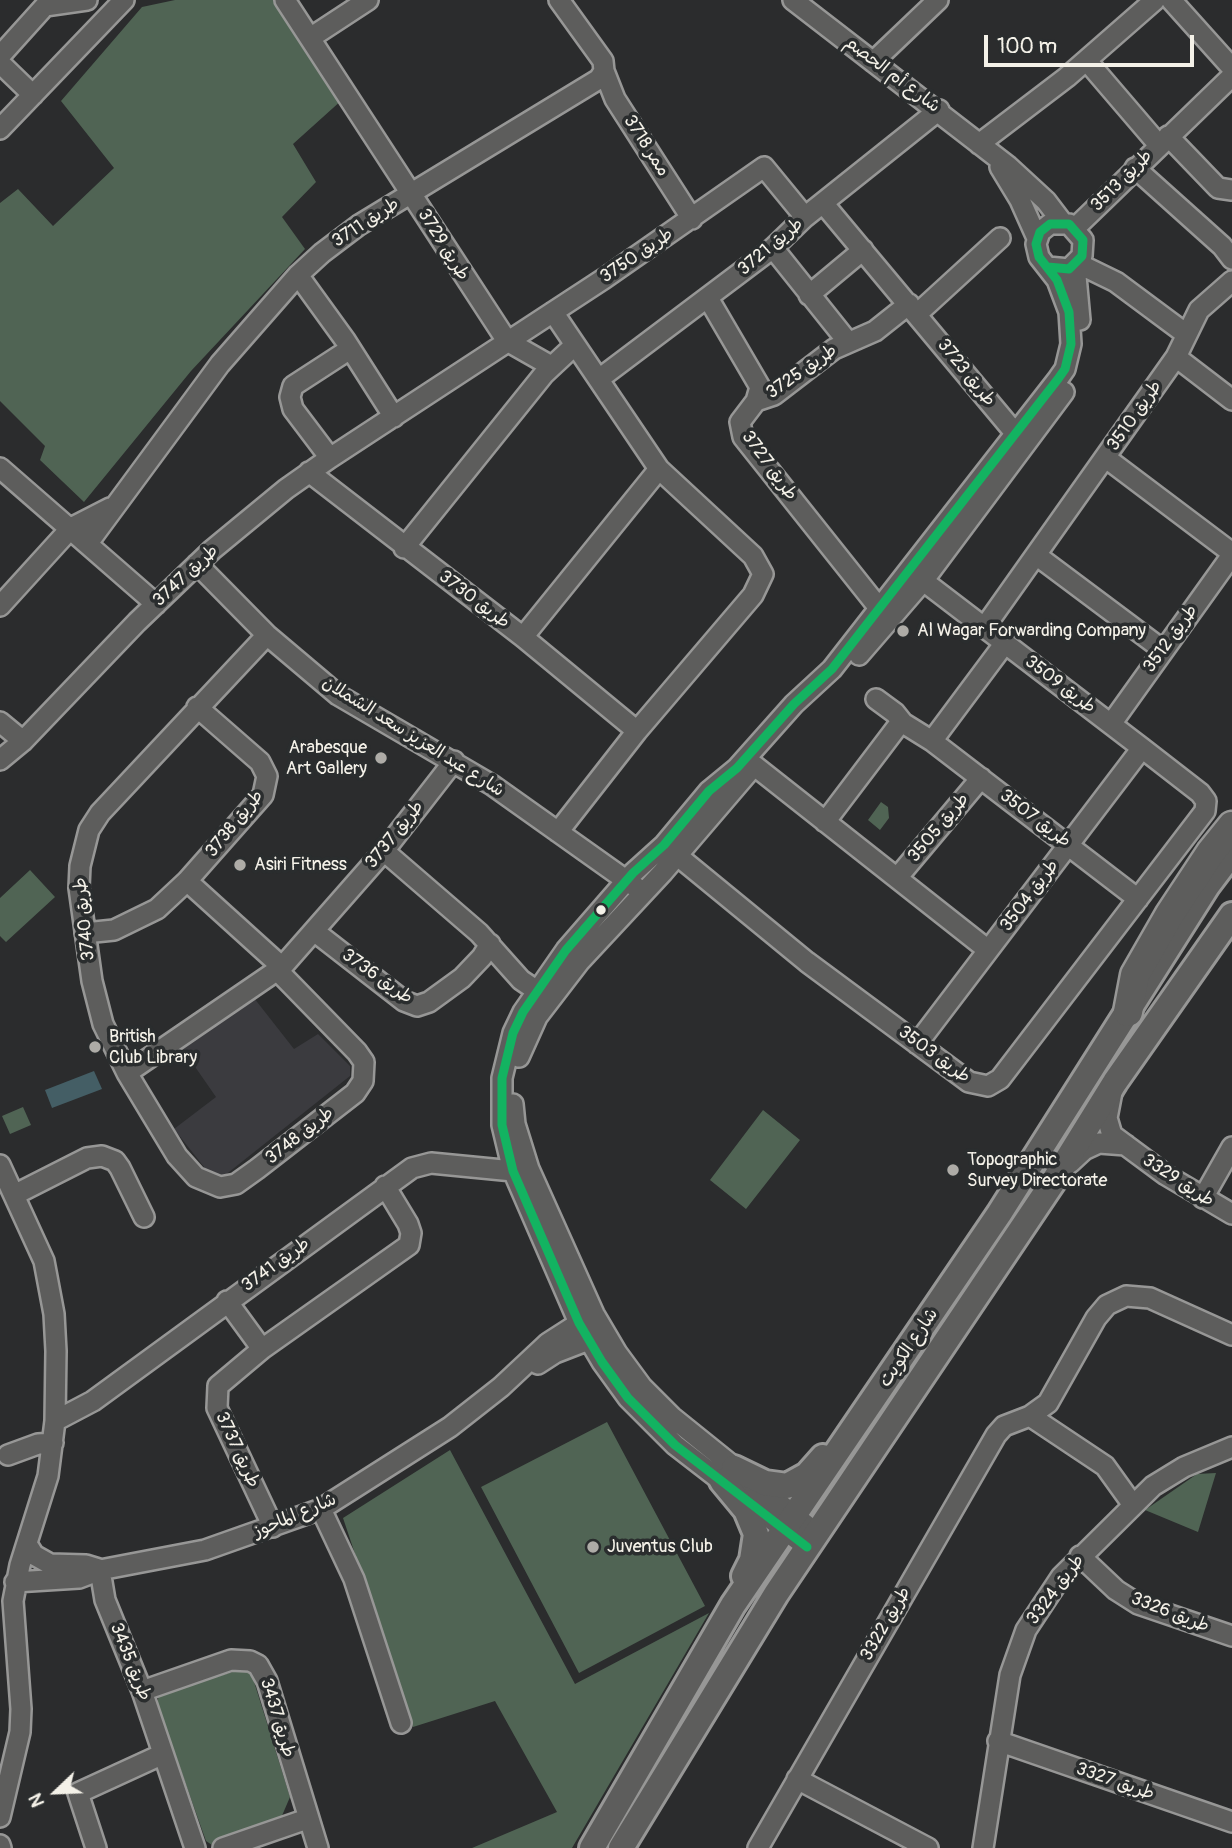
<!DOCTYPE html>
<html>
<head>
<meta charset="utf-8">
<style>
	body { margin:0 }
	#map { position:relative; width:1232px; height:1848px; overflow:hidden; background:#2b2c2d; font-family:Pangolin,sans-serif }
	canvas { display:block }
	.north { position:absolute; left:21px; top:1757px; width:70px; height:70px; -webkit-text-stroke:5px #2a2d2e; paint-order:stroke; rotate:247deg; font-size:19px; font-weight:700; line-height:28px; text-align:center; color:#f4f1e8 }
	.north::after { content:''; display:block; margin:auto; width:24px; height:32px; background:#f4f1e8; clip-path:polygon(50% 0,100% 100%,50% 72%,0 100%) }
	.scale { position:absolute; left:984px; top:35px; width:210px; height:32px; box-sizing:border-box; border:4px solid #f4f1e8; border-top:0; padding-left:9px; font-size:21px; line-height:24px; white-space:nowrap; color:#f4f1e8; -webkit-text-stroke:5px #2a2d2e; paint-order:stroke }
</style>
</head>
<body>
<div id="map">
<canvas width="1232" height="1848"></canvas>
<div class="north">N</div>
<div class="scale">100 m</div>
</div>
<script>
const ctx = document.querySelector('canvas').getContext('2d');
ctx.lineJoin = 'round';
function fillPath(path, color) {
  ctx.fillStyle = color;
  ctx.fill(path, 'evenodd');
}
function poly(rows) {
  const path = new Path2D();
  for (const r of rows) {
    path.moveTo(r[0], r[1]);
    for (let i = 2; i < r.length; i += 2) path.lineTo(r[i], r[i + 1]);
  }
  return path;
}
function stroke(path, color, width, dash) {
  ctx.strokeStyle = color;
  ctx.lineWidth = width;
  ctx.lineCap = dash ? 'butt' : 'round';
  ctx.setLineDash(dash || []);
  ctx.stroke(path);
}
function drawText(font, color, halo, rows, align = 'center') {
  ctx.font = font + ' Pangolin,"Playpen Sans Arabic",sans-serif';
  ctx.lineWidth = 7;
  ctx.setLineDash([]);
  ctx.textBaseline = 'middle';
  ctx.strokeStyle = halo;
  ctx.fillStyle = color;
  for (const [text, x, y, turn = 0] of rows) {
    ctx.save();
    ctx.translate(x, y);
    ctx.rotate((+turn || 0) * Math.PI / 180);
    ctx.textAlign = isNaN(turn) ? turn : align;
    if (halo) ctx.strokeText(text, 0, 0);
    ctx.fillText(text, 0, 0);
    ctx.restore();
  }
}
fillPath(poly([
	[254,998,294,1049,318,1034,350,1066,350,1076,224,1176,208,1172,174,1129,216,1097,182,1048]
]), '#3b3b3f');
fillPath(poly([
	[175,0,280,0,343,99,293,144,316,182,282,217,305,249,191,371,84,502,40,460,45,446,0,401,0,203,18,189,53,226,114,168,61,101,142,7],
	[881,802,888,807,889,818,880,830,868,820],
	[30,870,55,897,6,942,0,936,0,898],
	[23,1107,31,1125,10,1134,2,1116],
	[763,1110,800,1140,746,1209,710,1180],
	[607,1422,705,1606,579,1673,481,1487],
	[450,1450,575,1684,709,1613,572,1848,472,1848,557,1812,495,1701,413,1727,343,1518],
	[1216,1473,1198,1532,1145,1510,1197,1474],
	[245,1668,251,1672,290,1797,281,1818,271,1824,212,1845,206,1841,157,1703,159,1695]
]), '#506454');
fillPath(poly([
	[94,1071,102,1089,52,1108,45,1090]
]), '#445e65');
const minor = poly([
	[285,0,507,341,551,366],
	[793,0,1008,166,1046,201,1062,222],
	[1171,0,1232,68],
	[45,6,87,0],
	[310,38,368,0],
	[0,56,45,6],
	[1087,61,1158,144],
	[873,62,938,0],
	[0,63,33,95],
	[604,71,615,99,692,219],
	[0,129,124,0],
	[1168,136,1218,188,1232,190],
	[979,144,1067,77,1155,0],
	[1000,167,1020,200,1037,238],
	[1135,168,1222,246,1232,259],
	[823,203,1015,433],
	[1075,228,1232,76],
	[773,248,848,342],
	[1077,263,1116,282,1186,334],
	[1075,265,1080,320],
	[298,275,345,340,394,417],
	[809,295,863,250],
	[708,298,760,387,756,401,740,422,743,437,887,618],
	[553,312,659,469,753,556,763,574,753,595,637,731,558,832],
	[917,314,1000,238],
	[1176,357,1232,400],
	[599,379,773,248,805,217,939,110],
	[756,401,774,395,834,349,875,331,909,304],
	[330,458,293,409,290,397,293,386,350,349],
	[1106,458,1232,553],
	[0,468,156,604],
	[309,472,523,637,637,731],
	[88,543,220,364,298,275,322,253,359,225,599,79,604,71,603,61,559,0],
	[404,548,544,374,575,345],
	[1036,555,1163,650],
	[197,564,267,635,338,695,492,785,637,888],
	[0,606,71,528,110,508],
	[984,628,1176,357,1199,310,1232,281],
	[267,635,100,813,89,830,80,866,79,888,92,981,103,1024,127,1073,177,1156,196,1177,220,1187,236,1184,257,1169,355,1093,363,1081,364,1062,357,1052,278,971],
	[523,637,659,469],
	[859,655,923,581,1064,392],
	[876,699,895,713,903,723,932,741,1138,899],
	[0,722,23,741],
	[1111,724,1232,555],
	[932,741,1005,643],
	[746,759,988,950],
	[0,760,23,741,137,622,212,550,286,489,330,458,605,278,764,167,805,217],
	[825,822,897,727,903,723],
	[668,848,807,962,969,1082,988,1086,1000,1079,1205,811,1206,801,1200,793,1142,748,913,573],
	[384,851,479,933,521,980,546,997],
	[897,878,981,778],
	[187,881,282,967],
	[314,931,404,1001,417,1006,429,1002,462,978,482,957,490,944],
	[85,933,114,930,157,909,187,881,263,795,267,776,260,762,197,707],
	[917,1044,1142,748],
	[519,1057,537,1017,580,961,663,872,752,768],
	[127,1073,282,967,384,851,454,761],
	[1112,1092,1107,1118,1112,1135,1166,1175,1232,1214],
	[513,1104,515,1124,529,1169,594,1314,617,1353,642,1387,672,1417,816,1533],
	[1070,1163,1084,1150,1099,1143,1126,1145],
	[0,1165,44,1261,54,1314,56,1351,55,1421,48,1476,20,1565,13,1601,21,1709,20,1732,0,1817],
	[14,1195,87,1158,102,1156,115,1161,120,1168,144,1217],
	[1203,1198,1232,1147],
	[227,1301,262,1349],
	[538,1364,555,1353,599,1336],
	[1030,1416,1105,1466,1133,1505],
	[55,1421,93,1401,412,1168,431,1163,513,1171],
	[8,1455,38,1444,53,1443],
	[321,1509,354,1579,401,1723],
	[273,1527,217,1408,218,1386,262,1349,409,1245,411,1233,408,1224,385,1186],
	[27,1544,34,1555,50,1564,86,1565,99,1569],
	[807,1547,675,1445,628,1398,602,1362,579,1323,513,1171,502,1125,502,1078,513,1033,523,1012,566,950,633,873,664,845,709,791,737,768,794,704,832,669,1058,379,1065,369,1071,344,1069,312,1057,280,1039,257,1036,244,1040,232,1050,224,1069,224,1083,240,1082,256,1069,269,1048,267],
	[1080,1556,1116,1590,1138,1604,1232,1636],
	[100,1570,105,1600,142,1691,195,1848],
	[15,1582,79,1578,100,1570,205,1550,321,1509,450,1427,501,1387,548,1343,590,1316],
	[142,1691,231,1660,250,1661,258,1665,267,1681,318,1848],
	[998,1741,1232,1822],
	[797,1779,928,1848],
	[0,1845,1,1848],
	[96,1848,78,1793,163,1754],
	[223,1848,307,1819],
	[758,1848,996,1435,1004,1426,1030,1416,1048,1403,1096,1318,1107,1305,1126,1296,1150,1298,1232,1335],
	[983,1848,1010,1675,1026,1630,1061,1577,1153,1486,1184,1467,1232,1447]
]);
const major = poly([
	[734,1468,765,1483,787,1486,807,1475,823,1457],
	[722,1481,746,1510,756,1534,752,1560,744,1576],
	[592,1848,733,1605,999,1214,1207,886,1232,853],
	[621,1848,776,1594,1053,1182,1115,1082,1232,915]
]);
const highway = poly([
	[1128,1012,1135,975,1170,914,1211,852,1232,826]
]);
stroke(minor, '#979796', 24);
stroke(major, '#979796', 30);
stroke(highway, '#979796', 33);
stroke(minor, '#5d5d5c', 19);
stroke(major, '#5d5d5c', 24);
stroke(highway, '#5d5d5c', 28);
stroke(poly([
	[807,1547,675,1445,628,1398,602,1362,579,1323,513,1171,502,1125,502,1078,513,1033,523,1012,566,950,633,873,664,845,709,791,737,768,794,704,832,669,1058,379,1065,369,1071,344,1069,312,1057,280,1039,257,1036,244,1040,232,1050,224,1069,224,1083,240,1082,256,1069,269,1048,267]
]), '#13b361', 9);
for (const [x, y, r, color] of [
	[903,631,7,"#aeaca7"],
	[381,758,7,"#aeaca7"],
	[240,865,7,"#aeaca7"],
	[601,910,6,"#f4f1e8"],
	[95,1047,7,"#aeaca7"],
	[953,1170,7,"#aeaca7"],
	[593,1547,7,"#aeaca7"]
]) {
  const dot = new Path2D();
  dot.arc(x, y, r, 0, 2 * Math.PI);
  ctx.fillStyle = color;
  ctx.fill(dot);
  stroke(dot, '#2a2d2e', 2.5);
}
drawText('18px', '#f4f1e8', '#2a2d2e', [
	["شارع أم الحصم",892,75,37],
	["ممر 3718",646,146,57],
	["طريق 3513",1122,181,-45],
	["طريق 3711",366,223,-33],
	["طريق 3729",443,245,58],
	["طريق 3721",771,247,-40],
	["طريق 3750",637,256,-34],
	["طريق 3725",802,372,-35],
	["طريق 3723",966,373,51],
	["طريق 3510",1135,416,-55],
	["طريق 3727",769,466,54],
	["طريق 3747",186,576,-43],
	["طريق 3730",474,600,37],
	["طريق 3512",1171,639,-54],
	["طريق 3509",1060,685,37],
	["شارع عبد العزيز سعد الشملان",413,737,32],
	["طريق 3507",1035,819,37],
	["طريق 3738",235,824,-51],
	["طريق 3505",939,828,-50],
	["طريق 3737",395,835,-51],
	["طريق 3504",1030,896,-53],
	["طريق 3740",85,919,-96],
	["طريق 3736",377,977,35],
	["طريق 3503",934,1055,36],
	["طريق 3748",300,1136,-38],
	["طريق 3329",1178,1181,33],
	["طريق 3741",276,1265,-36],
	["شارع الكويت",909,1348,-56],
	["طريق 3737",237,1450,65],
	["شارع الماحوز",295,1516,-23],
	["طريق 3324",1056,1590,-53],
	["طريق 3326",1170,1613,21],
	["طريق 3322",886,1624,-60],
	["طريق 3435",130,1662,68],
	["طريق 3437",277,1718,73],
	["طريق 3327",1115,1782,19]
]);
drawText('18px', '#f4f1e8', '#2a2d2e', [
	["Al Wagar Forwarding Company",917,631],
	["Arabesque",367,748,"right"],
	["Art Gallery",367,769,"right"],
	["Asiri Fitness",254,865],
	["British",109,1037],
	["Club Library",109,1058],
	["Topographic",967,1160],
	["Survey Directorate",967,1181],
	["Juventus Club",607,1547]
], 'left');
</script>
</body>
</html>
